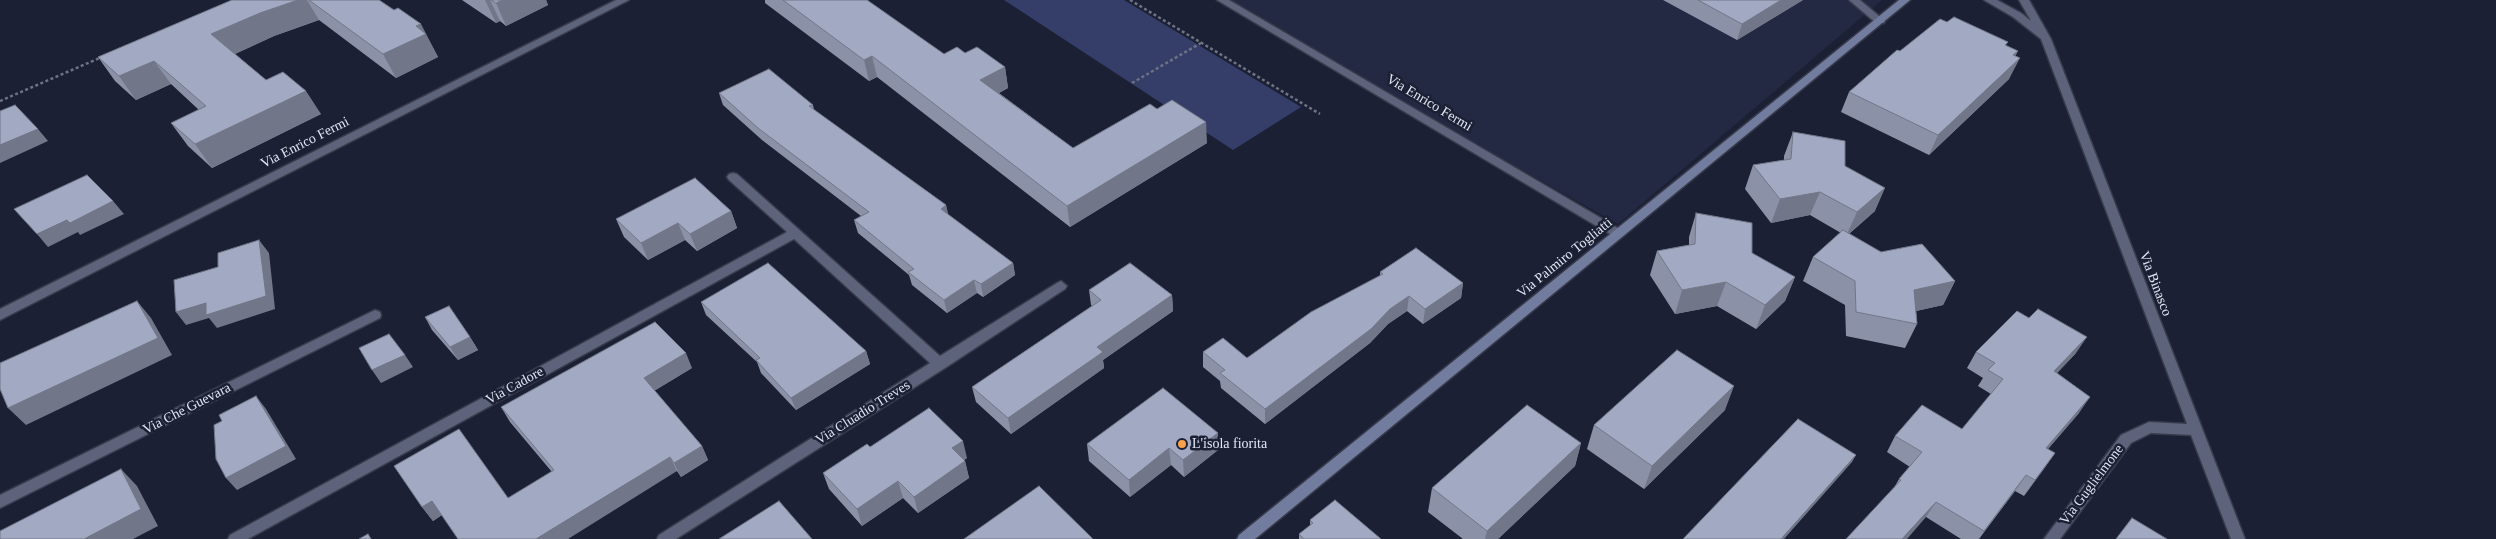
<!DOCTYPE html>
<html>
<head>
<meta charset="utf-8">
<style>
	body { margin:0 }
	canvas { display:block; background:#1b2034 }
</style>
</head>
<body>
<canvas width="2496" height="539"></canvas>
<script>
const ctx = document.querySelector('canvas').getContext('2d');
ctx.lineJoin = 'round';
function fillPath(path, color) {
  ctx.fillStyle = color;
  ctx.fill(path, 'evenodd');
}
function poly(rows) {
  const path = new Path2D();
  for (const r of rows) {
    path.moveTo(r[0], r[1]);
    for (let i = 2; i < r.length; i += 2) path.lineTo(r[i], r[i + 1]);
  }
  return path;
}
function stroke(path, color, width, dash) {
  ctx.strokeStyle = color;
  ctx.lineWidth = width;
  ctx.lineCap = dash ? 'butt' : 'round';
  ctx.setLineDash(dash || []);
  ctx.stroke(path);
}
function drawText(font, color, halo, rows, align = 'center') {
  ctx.font = font + ' Georgia,serif';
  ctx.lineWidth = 5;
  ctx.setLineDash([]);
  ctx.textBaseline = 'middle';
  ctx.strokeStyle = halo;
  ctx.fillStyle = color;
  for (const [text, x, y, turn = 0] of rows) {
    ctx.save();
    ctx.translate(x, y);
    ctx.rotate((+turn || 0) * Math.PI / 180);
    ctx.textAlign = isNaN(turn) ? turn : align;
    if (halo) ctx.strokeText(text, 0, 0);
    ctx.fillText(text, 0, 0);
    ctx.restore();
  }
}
fillPath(poly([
	[1219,0,1882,0,1618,224]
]), '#232942');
fillPath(poly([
	[1004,0,1124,0,1301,107,1233,150]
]), '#343e69');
const lane = poly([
	[1217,0,1229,0,1623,231,1625,234,1619,238,1615,237,1217,0],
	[1849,0,1860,0,1885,21,1884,23,1876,23,1849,0]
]);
const street = poly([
	[616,0,629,0,0,320,0,309,616,0],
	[1984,0,1997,0,2021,13,2031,21,2019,0,2029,0,2051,39,2245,539,2231,539,2191,435,2151,433,2131,443,2060,539,2044,539,2121,435,2149,422,2187,424,2041,39,2013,17,1984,0],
	[733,173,737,174,940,356,1057,283,1061,281,1067,286,1065,289,945,368,676,539,657,539,659,535,930,363,794,239,248,539,228,539,230,535,787,232,729,180,727,177,729,174,733,173],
	[375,310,380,312,381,315,380,318,0,508,0,495,375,310]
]);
const secondary = poly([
	[1899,0,1910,0,1255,539,1237,539,1239,535,1899,0]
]);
stroke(lane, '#373a4b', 3);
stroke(street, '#373a4b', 3);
stroke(secondary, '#373a4b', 3);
stroke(poly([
	[1130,0,1320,114],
	[1132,83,1201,43],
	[0,101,102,57]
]), '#6e7284', 2.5, [3, 2.5]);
fillPath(lane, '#5c637a');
fillPath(street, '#5c637a');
fillPath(secondary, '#727c9e');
fillPath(poly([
	[232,0,379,0,425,33,438,57,396,78,319,20,274,36,235,54,266,80,321,114,212,168,188,146,171,123,199,110,171,84,136,100,115,81,98,57],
	[462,0,546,0,548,5,506,26,500,21,496,23],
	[765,0,867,0,944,54,965,53,1005,67,1008,88,999,93,1073,148,1207,143,1070,227,877,77,869,81,765,3],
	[1663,0,1803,0,1737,40],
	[1947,22,2008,42,2006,45,2015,56,2009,79,1929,155,1841,112,1849,92,1900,51],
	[719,93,813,105,814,110,946,205,948,215,1013,263,1015,275,983,297,977,293,947,313,912,285,909,275,858,233,854,220,861,216,762,140,723,105],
	[1793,132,1845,166,1875,211,1849,234,1881,252,1955,281,1943,305,1916,311,1917,324,1905,348,1846,336,1845,305,1803,281,1813,257,1841,233,1810,215,1771,223,1745,189,1753,165,1784,160,1784,156],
	[731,211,737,228,697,251,685,240,648,260,624,237,616,219],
	[1696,213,1752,253,1795,277,1785,301,1756,329,1717,306,1675,314,1650,275,1657,251,1689,245,1689,237],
	[1380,272,1463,283,1461,298,1423,324,1407,311,1388,324,1370,343,1265,424,1221,388,1220,381,1203,367,1203,352,1247,358,1380,276],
	[1089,290,1172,295,1173,311,1103,360,1104,368,1011,434,976,402,972,387,1092,306,1091,305],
	[701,302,866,351,870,364,796,410,761,373,757,362,706,315],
	[425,317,470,337,478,350,458,360,432,330],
	[1976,352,2076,353,2057,373,2079,413,2048,449,2055,453,2024,496,2015,491,1979,539,1961,539,1926,517,1895,486,1899,479,1910,467,1887,452,1895,436,1962,429,1991,394,1978,386,1983,378,1967,368],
	[692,368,654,391,702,446,708,460,681,477,677,471,442,515,433,521,422,507,508,498,552,472,510,422,501,407],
	[1725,410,1644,489,1587,449,1594,425],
	[1581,443,1575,466,1498,539,1463,539,1428,512,1432,488],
	[1087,444,1218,450,1184,477,1171,465,1130,497,1089,461],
	[870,447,967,458,964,460,965,461,969,478,918,513,903,498,862,526,829,489,823,473],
	[1310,520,1381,539,1299,539,1299,534,1310,526]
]), '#8b92a8');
fillPath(poly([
	[298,0,307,0,319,20,274,36,226,58,211,34,260,13],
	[485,0,490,0,500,21,496,23],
	[502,0,546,0,548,5,506,26,496,3],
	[1781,0,1803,0,1737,40,1742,24],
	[421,24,438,57,396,78,383,54,416,26],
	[2018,51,2010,67,2020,58,2009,79,1929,155,1938,135,2013,55],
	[872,56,877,77,869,81,864,60],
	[154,61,171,84,136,100,119,76],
	[1005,67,1008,88,984,101,980,80],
	[306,91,321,114,212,168,195,144],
	[1206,122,1207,143,1070,227,1067,206],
	[38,129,48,141,0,163,0,145],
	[1885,188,1875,211,1846,236,1857,212],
	[1820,192,1810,215,1771,223,1780,199],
	[113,201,124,214,80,235,78,232,48,247,37,234,67,220],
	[946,205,949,218,941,209],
	[731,211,737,228,697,251,690,234],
	[678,223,685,240,648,260,641,243],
	[259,240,269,253,275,309,217,328,209,318,186,325,176,312],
	[1013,263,1015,275,983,297,981,284],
	[1795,277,1785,301,1756,329,1765,305],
	[974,280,977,293,947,313,944,300],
	[1955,281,1943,305,1903,314,1914,290],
	[1726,282,1717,306,1675,314,1682,290],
	[1463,283,1461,298,1423,324,1425,309],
	[1172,295,1173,311,1103,360,1104,368,1011,434,1008,418,1097,347],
	[1409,296,1407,311,1388,324,1370,343,1265,424,1265,409,1390,309],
	[137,301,151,318,172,355,26,425,8,408],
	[470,337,478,350,458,360,450,347],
	[2087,337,2076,353,2044,387,2054,371],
	[866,351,870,364,796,410,791,398],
	[686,353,692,368,650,393,644,378],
	[405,355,413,367,381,383,372,370],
	[1734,386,1725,410,1644,489,1652,466],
	[256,396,266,409,296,459,237,490,226,478],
	[2090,397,2079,413,2035,464,2046,448],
	[1218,433,1218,450,1184,477,1183,460],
	[963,441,967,458,956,465,952,448],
	[1581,443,1575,466,1498,539,1485,539,1487,531],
	[702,446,708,460,681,477,674,463],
	[1169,448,1171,465,1130,497,1129,480],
	[2055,453,2044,469,2024,496,2035,480],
	[1856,455,1852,462,1784,539,1781,539],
	[670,457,677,471,568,539,536,539],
	[965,461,969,478,918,513,914,497],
	[121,469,137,486,158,526,133,539,84,539],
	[2026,475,2015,491,1978,539],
	[898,481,903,498,862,526,857,509],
	[432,501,442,515,433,521,422,507],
	[1936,502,1926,517,1907,539,1902,539]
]), '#717788');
const building = poly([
	[232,0,298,0,260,13,211,34,266,80,283,72,306,91,195,144,171,123,206,106,154,61,119,76,98,57,232,0],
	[309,0,379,0,394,10,398,8,421,24,416,26,426,34,383,54,309,0],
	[491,0,502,0,496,3,491,0],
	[783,0,867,0,944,54,957,47,965,53,977,47,1005,67,980,80,1073,148,1150,104,1157,109,1172,100,1206,122,1067,206,872,56,864,60,783,0],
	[1698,0,1781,0,1742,24,1698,0],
	[1954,17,2008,42,2005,45,2018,51,2013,55,2020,58,1938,135,1849,92,1897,50,1900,51,1940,19,1947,22,1954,17],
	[769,69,813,105,809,106,946,205,941,209,1013,263,981,284,974,280,944,300,908,272,914,269,854,220,869,212,758,128,719,93,769,69],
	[15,105,38,129,0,145,0,111,15,105],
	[1793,132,1845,141,1845,166,1885,188,1857,212,1820,192,1780,199,1753,165,1791,159,1793,132],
	[87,175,113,201,70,223,67,220,37,234,14,209,87,175],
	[695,178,731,211,690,234,678,223,641,243,616,219,695,178],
	[1696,213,1752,223,1752,253,1795,277,1765,305,1726,282,1682,290,1657,251,1695,244,1696,213],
	[1843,230,1881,252,1922,244,1955,281,1914,290,1917,324,1856,312,1855,281,1813,257,1843,230],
	[259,240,266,296,206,315,206,303,176,312,174,280,218,267,218,253,259,240],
	[1416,248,1463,283,1425,309,1409,296,1390,309,1371,329,1265,409,1220,373,1225,370,1203,352,1223,338,1247,358,1311,312,1383,274,1380,272,1416,248],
	[768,263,866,351,791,398,756,360,760,358,701,302,768,263],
	[1130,263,1172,295,1097,347,1103,352,1008,418,972,387,1101,300,1089,290,1130,263],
	[137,301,158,338,8,408,0,389,0,363,137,301],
	[449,306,470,337,450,347,425,317,449,306],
	[2038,309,2087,337,2054,371,2090,397,2046,448,2055,453,2035,480,2026,475,1984,531,1936,502,1902,539,1846,539,1901,480,1899,479,1922,452,1895,436,1922,405,1962,429,2003,379,1988,370,1995,363,1976,352,2017,311,2029,318,2038,309],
	[655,322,686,353,644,378,702,446,674,463,670,457,536,539,458,539,432,501,422,507,394,466,459,429,508,498,554,470,501,407,655,322],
	[389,334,405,355,372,370,359,348,389,334],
	[1677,350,1734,386,1652,466,1594,425,1677,350],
	[1163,388,1218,433,1183,460,1169,448,1129,480,1087,444,1163,388],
	[256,396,286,446,226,478,216,459,214,425,222,421,219,415,256,396],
	[1527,405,1581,443,1487,531,1432,488,1527,405],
	[929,408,963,441,952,448,965,461,914,497,898,481,857,509,823,473,867,444,870,447,929,408],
	[1798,419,1856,455,1781,539,1683,539,1798,419],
	[121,469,141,509,84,539,0,539,0,531,121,469],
	[1039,486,1093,539,964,539,1039,486],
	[1335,500,1381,539,1304,539,1299,534,1313,523,1310,520,1335,500],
	[779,501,812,539,719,539,779,501],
	[2132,518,2167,539,2116,539,2132,518],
	[368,534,371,539,359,539,368,534]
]);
fillPath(building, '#a2aac3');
stroke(building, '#717788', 1);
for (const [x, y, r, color] of [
	[1182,444,5,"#f8a14a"]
]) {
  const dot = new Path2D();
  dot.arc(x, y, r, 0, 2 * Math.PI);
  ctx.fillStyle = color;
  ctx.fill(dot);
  stroke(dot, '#1b2034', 2);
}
drawText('14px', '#e3e7f4', '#1b2034', [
	["Via Enrico Fermi",1429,103,31],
	["Via Enrico Fermi",305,143,-27],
	["Via Palmiro Togliatti",1565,258,-39],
	["Via Binasco",2155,284,69],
	["Via Cadore",515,386,-29],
	["Via Che Guevara",187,409,-27],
	["Via Cluadio Treves",863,413,-32],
	["Via Guglielmone",2092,485,-53]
]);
drawText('14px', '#e3e7f4', '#1b2034', [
	["L'isola fiorita",1192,444]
], 'left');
</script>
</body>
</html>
